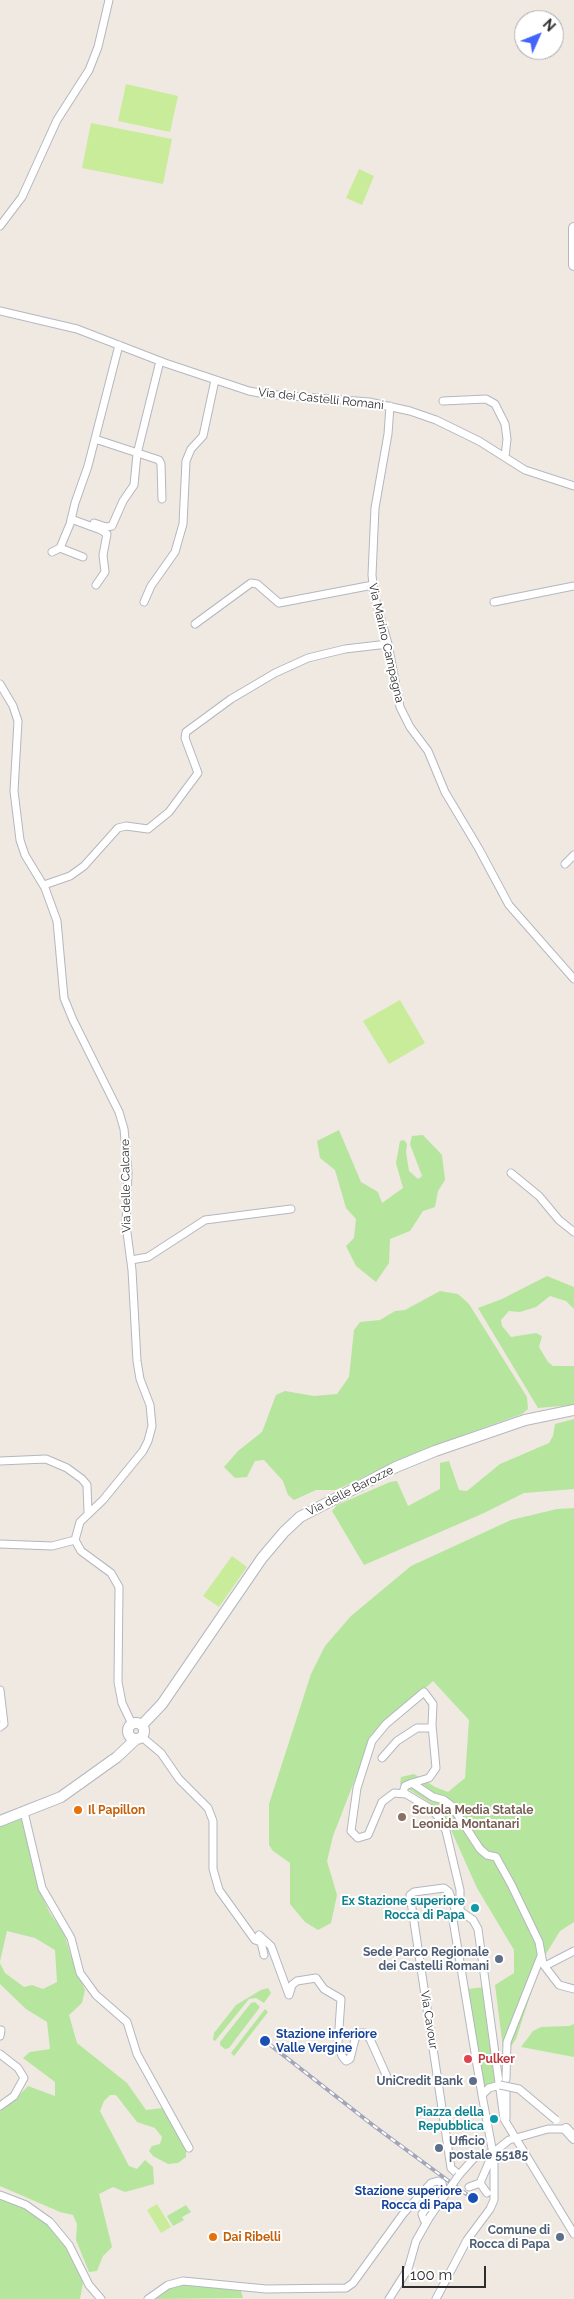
<!DOCTYPE html>
<html>
<head>
<meta charset="utf-8">
<style>
	body { margin:0 }
	#map { position:relative; width:574px; height:2299px; overflow:hidden; background:#efe9e1; font-family:Raleway,sans-serif }
	canvas { display:block }
	.north { position:absolute; left:514px; top:10px; width:50px; height:50px; box-sizing:border-box; background:#fff; border:1px solid #ababab; border-radius:50%; rotate:46deg; font-size:14px; font-weight:700; line-height:20px; text-align:center; color:#2e2e2e }
	.north::after { content:''; display:block; margin:auto; width:18px; height:22px; background:#4264fb; clip-path:polygon(50% 0,100% 100%,50% 72%,0 100%) }
	.scale { position:absolute; left:402px; top:2266px; width:84px; height:22px; box-sizing:border-box; border:2px solid #2e2e2e; border-top:0; padding-left:6px; font-size:15px; line-height:18px; white-space:nowrap; color:#2e2e2e; -webkit-text-stroke:4px #fff; paint-order:stroke }
</style>
</head>
<body>
<div id="map">
<canvas width="574" height="2299"></canvas>
<div class="north">N</div>
<div class="scale">100 m</div>
</div>
<script>
const ctx = document.querySelector('canvas').getContext('2d');
ctx.lineJoin = 'round';
function fillPath(path, color) {
  ctx.fillStyle = color;
  ctx.fill(path, 'evenodd');
}
function poly(rows) {
  const path = new Path2D();
  for (const r of rows) {
    if (r.length === 3) {
      path.moveTo(r[0] + r[2], r[1]);
      path.arc(r[0], r[1], r[2], 0, 2 * Math.PI);
      continue;
    }
    path.moveTo(r[0], r[1]);
    for (let i = 2; i < r.length; i += 2) path.lineTo(r[i], r[i + 1]);
  }
  return path;
}
function stroke(path, color, width, dash) {
  ctx.strokeStyle = color;
  ctx.lineWidth = width;
  ctx.lineCap = dash ? 'butt' : 'round';
  ctx.setLineDash(dash || []);
  ctx.stroke(path);
}
function drawText(font, color, halo, rows, align = 'center') {
  ctx.font = font + ' Raleway,sans-serif';
  ctx.lineWidth = 4;
  ctx.setLineDash([]);
  ctx.textBaseline = 'middle';
  ctx.strokeStyle = halo;
  ctx.fillStyle = color;
  for (const [text, x, y, turn = 0] of rows) {
    ctx.save();
    ctx.translate(x, y);
    ctx.rotate((+turn || 0) * Math.PI / 180);
    ctx.textAlign = isNaN(turn) ? turn : align;
    if (halo) ctx.strokeText(text, 0, 0);
    ctx.fillText(text, 0, 0);
    ctx.restore();
  }
}
fillPath(poly([
	[339,1130,361,1182,378,1192,382,1203,403,1188,396,1163,400,1141,404,1140,407,1144,406,1152,409,1171,418,1179,422,1176,410,1144,412,1136,423,1135,442,1155,445,1180,438,1191,435,1207,423,1211,410,1231,390,1239,389,1263,376,1282,356,1266,346,1246,354,1238,356,1219,346,1208,335,1170,320,1158,317,1141],
	[547,1276,574,1287,574,1309,566,1301,550,1296,536,1307,520,1312,509,1311,501,1320,502,1326,511,1337,536,1333,542,1336,539,1347,548,1362,553,1366,574,1366,574,1405,538,1408,478,1308,502,1299],
	[440,1291,458,1294,469,1304,527,1397,528,1409,522,1414,422,1450,336,1490,316,1490,294,1500,288,1495,283,1481,264,1460,255,1461,247,1477,235,1478,224,1467,238,1451,262,1432,276,1395,285,1391,314,1396,337,1394,349,1377,354,1330,360,1322,380,1320,395,1311,405,1310],
	[574,1419,574,1489,524,1493,484,1513,364,1565,332,1511,337,1505,390,1482,397,1481,408,1506,440,1489,440,1463,449,1461,459,1490,467,1491,500,1464,549,1443,553,1436,555,1424],
	[574,1508,574,1922,560,1931,541,1962,516,2039,504,2056,495,1985,514,1973,514,1950,477,1888,447,1821,432,1804,400,1784,401,1777,414,1774,435,1787,448,1792,465,1778,469,1720,433,1681,371,1738,333,1836,327,1861,337,1895,331,1923,318,1930,305,1922,290,1904,290,1863,273,1851,269,1845,269,1804,311,1674,325,1646,351,1616,411,1566,511,1520,557,1509],
	[22,1815,42,1896,50,1913,64,1933,74,1965,85,1990,82,2003,69,2015,77,2043,127,2083,146,2110,163,2108,186,2147,186,2157,178,2163,168,2164,153,2156,149,2151,152,2146,160,2144,162,2137,155,2128,137,2122,116,2095,110,2095,104,2101,100,2111,129,2166,137,2169,145,2160,153,2167,154,2184,125,2192,113,2187,99,2194,112,2247,103,2256,97,2271,89,2272,76,2240,77,2224,73,2215,60,2212,0,2186,0,2111,14,2101,28,2086,55,2096,55,2082,23,2058,30,2052,50,2049,47,2022,26,2009,0,1984,0,1963,5,1973,24,1987,32,1985,43,1989,57,1982,55,1950,35,1938,7,1931,0,1961,0,1822],
	[484,1987,497,2083,483,2087,468,1989],
	[268,1988,271,1993,264,2003,256,1998,249,1999,215,2041,213,2040,214,2033,236,2005,261,1990],
	[255,2002,260,2007,229,2048,225,2049,220,2045,220,2042,251,2003],
	[265,2009,268,2012,234,2056,231,2053],
	[574,2024,574,2057,521,2047,533,2031,541,2027,569,2026],
	[0,2198,23,2206,53,2227,69,2248,77,2266,83,2283,80,2299,0,2299],
	[186,2205,191,2212,182,2217,184,2220,173,2226,167,2216],
	[189,2283,241,2291,243,2298,152,2299,176,2285]
]), '#b6e59e');
fillPath(poly([
	[126,84,178,96,170,132,118,121],
	[91,123,172,139,163,184,82,168],
	[359,169,374,176,362,205,346,198],
	[400,1000,425,1043,389,1064,363,1021],
	[232,1556,247,1567,219,1607,203,1596],
	[157,2204,171,2227,161,2233,147,2210]
]), '#c9ec9a');
const minor = poly([
	[0,226,22,197,57,120,89,70,98,47,109,0],
	[0,311,77,329,165,363,249,391,265,394,369,402,410,411,436,420,479,441,525,470,574,486],
	[443,401,486,399,495,404,505,424,507,439,505,457],
	[390,406,388,434,375,508,372,575,374,594,388,644,400,707,410,727,428,751,445,792,479,849,509,905,574,979],
	[95,439,159,460,161,464,162,499],
	[71,519,101,530,107,534,103,555,105,572,96,585],
	[94,523,106,527,112,526,123,501,134,485,137,454,160,361],
	[52,552,60,548],
	[83,557,60,548,70,524,75,503,88,466,119,345],
	[144,602,151,586,175,552,183,524,186,461,191,449,203,436,215,380],
	[494,602,574,586],
	[195,624,251,583,257,584,279,603,373,585],
	[0,684,13,706,18,721,14,791,20,840,25,855,45,888,57,921,64,998,73,1020,119,1112,124,1129,128,1172,126,1225,132,1270,137,1361,140,1379,150,1405,152,1426,148,1441,143,1451,103,1500,80,1522,75,1540,81,1551,111,1573,119,1587,118,1682,122,1703,132,1724],
	[565,864,574,855],
	[44,885,70,876,84,866,118,828,126,826,148,829,169,812,198,773,185,738,186,732,231,699,275,673,308,658,345,649,388,644],
	[511,1173,539,1196,559,1220,574,1232],
	[131,1260,148,1257,205,1220,291,1209],
	[0,1461,46,1459,67,1468,82,1479,87,1485,88,1513],
	[0,1544,52,1546,75,1540],
	[0,1690,4,1724,0,1727],
	[142,1737,161,1753,179,1779,208,1808,213,1821,213,1869,219,1890,255,1940,261,1942],
	[382,1758,397,1741,417,1728,432,1728],
	[412,1783,429,1778,436,1768,432,1725,433,1704,424,1692,386,1724,372,1741,357,1788,351,1831,358,1838,368,1835,382,1802,394,1793,406,1794,431,1809,440,1819,446,1831,460,1890,460,1911],
	[403,1793,405,1786,412,1783,433,1797,444,1800,452,1806,480,1849,487,1855,496,1857,511,1884,539,1942,543,1964,559,1985,574,1989],
	[24,1812,42,1888,71,1938,80,1973,96,1995,127,2022,137,2054,189,2148],
	[460,1911,473,1920,478,1929,504,2119,574,2234],
	[460,1911,454,1914,453,1920,482,2095],
	[456,1912,449,1892,444,1888,414,1892,410,1895,451,2168,459,2175,475,2157,493,2153],
	[259,1935,271,1946,289,1995,292,1985,297,1981,316,1978,324,1989,341,1999,338,2043,342,2056,346,2061,350,2059,355,2039,360,2033,365,2033,370,2039,388,2079],
	[260,1938,264,1955],
	[545,1966,574,1951],
	[0,2036,1,2030],
	[0,2054,18,2068,24,2078,14,2096,0,2106],
	[506,2079,507,2042,541,1956],
	[506,2118,506,2090],
	[480,2183,487,2193],
	[469,2187,480,2183,493,2153,509,2140,548,2129,566,2129],
	[0,2195,26,2205,50,2222,69,2245,89,2285,101,2299],
	[148,2299,168,2285,183,2281,266,2289,346,2288,353,2283,403,2214,431,2183,438,2181,442,2183,443,2188,422,2214,424,2220,429,2218],
	[389,2299,408,2269,416,2241,429,2218],
	[436,2299,467,2240,490,2209,494,2200,494,2159,482,2095,489,2088,500,2085]
]);
const secondary = poly([
	[574,228,574,265],
	[136,1731,8],
	[142,1725,162,1704,262,1558,284,1532,300,1517,396,1467,435,1451,525,1420,574,1410],
	[0,1821,61,1797,117,1757,136,1739],
	[566,2129,574,2138]
]);
stroke(minor, '#b4b7c1', 9);
stroke(secondary, '#b4b7c1', 12);
stroke(minor, '#fff', 7);
stroke(secondary, '#fff', 10);
const rail = poly([
	[269,2044,374,2126,473,2199]
]);
stroke(rail, '#a3a6b8', 4);
stroke(rail, '#fff', 2, [5.5]);
const minorBridge = poly([
	[500,2085,519,2089,556,2120],
	[429,2218,459,2175]
]);
stroke(minorBridge, '#b4b7c1', 9, []);
stroke(minorBridge, '#fff', 7);
for (const [x, y, r, color] of [
	[78,1810,5,"#e8710a"],
	[402,1817,5,"#8d6e63"],
	[475,1908,5,"#0f9aa8"],
	[499,1959,5,"#5c6f8a"],
	[265,2041,6,"#1a4fb4"],
	[468,2059,5,"#e0444e"],
	[473,2081,5,"#5c6f8a"],
	[494,2119,5,"#0f9aa8"],
	[439,2148,5,"#5c6f8a"],
	[473,2198,6,"#1a4fb4"],
	[213,2237,5,"#e8710a"],
	[560,2237,5,"#5c6f8a"]
]) {
  const dot = new Path2D();
  dot.arc(x, y, r, 0, 2 * Math.PI);
  ctx.fillStyle = color;
  ctx.fill(dot);
  stroke(dot, '#fff', 2);
}
drawText('12px', '#2e2e2e', '#fff', [
	["Via dei Castelli Romani",321,399,6],
	["Via Marino Campagna",386,643,77],
	["Via delle Calcare",126,1186,-91],
	["Via delle Barozze",350,1491,-27],
	["Via Cavour",429,2020,81]
]);
drawText('bold 12px', '#c56008', '#fff', [
	["Il Papillon",88,1810],
	["Dai Ribelli",223,2237]
], 'left');
drawText('bold 12px', '#785e54', '#fff', [
	["Scuola Media Statale",412,1810],
	["Leonida Montanari",412,1824]
], 'left');
drawText('bold 12px', '#0d838f', '#fff', [
	["Ex Stazione superiore",465,1901],
	["Rocca di Papa",465,1915],
	["Piazza della",484,2112],
	["Repubblica",484,2126]
], 'right');
drawText('bold 12px', '#4e5e75', '#fff', [
	["Sede Parco Regionale",489,1952],
	["dei Castelli Romani",489,1966],
	["UniCredit Bank",463,2081],
	["Ufficio",449,2141,"left"],
	["postale 55185",449,2155,"left"],
	["Comune di",550,2230],
	["Rocca di Papa",550,2244]
], 'right');
drawText('bold 12px', '#164399', '#fff', [
	["Stazione inferiore",276,2034],
	["Valle Vergine",276,2048],
	["Stazione superiore",462,2191,"right"],
	["Rocca di Papa",462,2205,"right"]
], 'left');
drawText('bold 12px', '#be3a42', '#fff', [
	["Pulker",478,2059]
], 'left');
</script>
</body>
</html>
